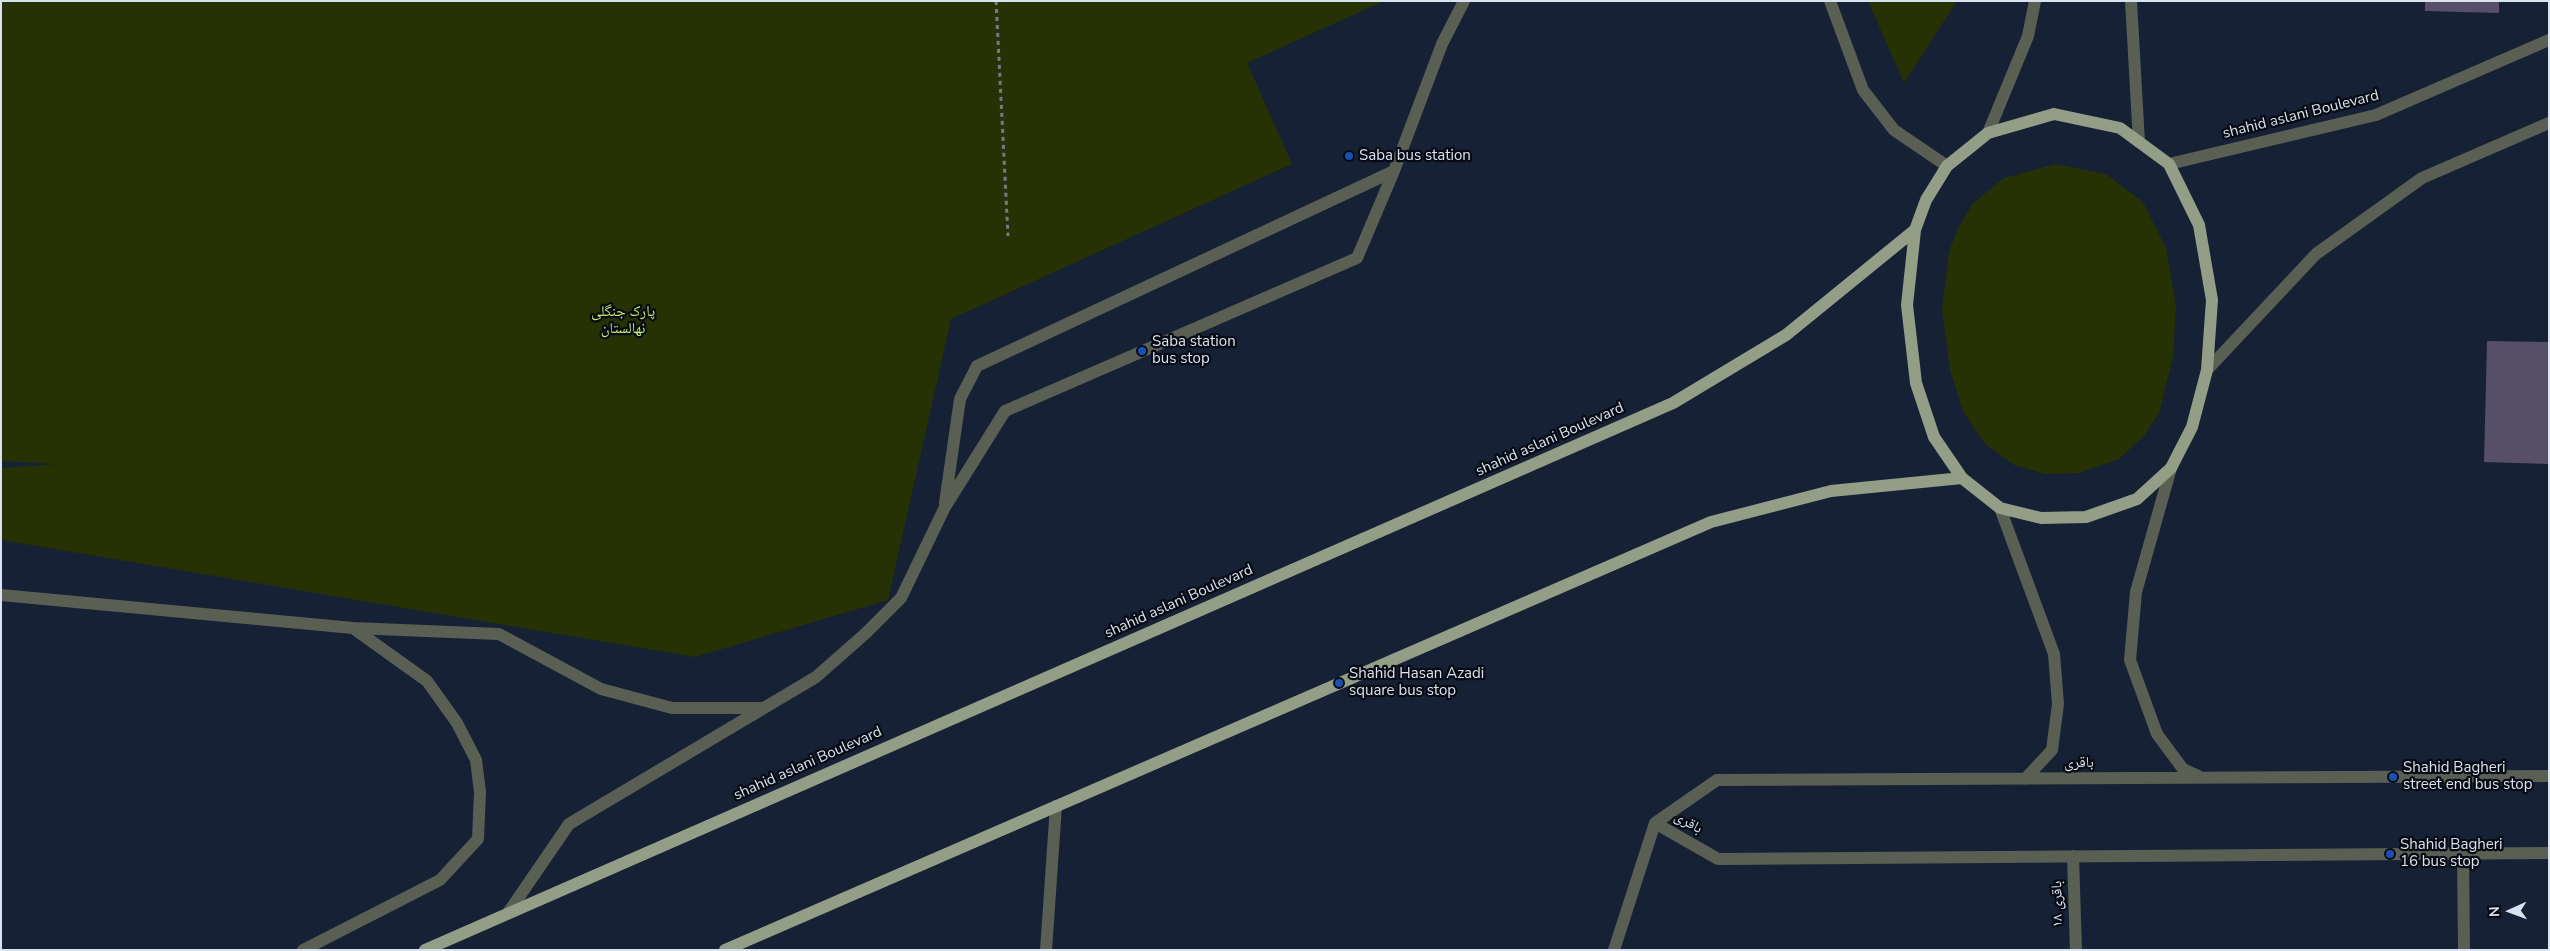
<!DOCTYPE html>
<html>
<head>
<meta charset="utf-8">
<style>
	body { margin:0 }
	#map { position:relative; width:2550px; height:951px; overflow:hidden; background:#162135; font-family:"Nunito Sans",sans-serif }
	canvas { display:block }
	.frame { position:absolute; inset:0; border:2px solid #d9e2ef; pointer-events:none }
	.north { position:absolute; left:2485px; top:886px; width:50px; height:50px; -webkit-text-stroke:4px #060b13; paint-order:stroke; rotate:268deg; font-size:14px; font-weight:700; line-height:20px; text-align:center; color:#d9e2ef }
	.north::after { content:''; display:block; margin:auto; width:18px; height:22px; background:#d9e2ef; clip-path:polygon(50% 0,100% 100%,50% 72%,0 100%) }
</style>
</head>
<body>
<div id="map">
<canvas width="2550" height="951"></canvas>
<div class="frame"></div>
<div class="north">N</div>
</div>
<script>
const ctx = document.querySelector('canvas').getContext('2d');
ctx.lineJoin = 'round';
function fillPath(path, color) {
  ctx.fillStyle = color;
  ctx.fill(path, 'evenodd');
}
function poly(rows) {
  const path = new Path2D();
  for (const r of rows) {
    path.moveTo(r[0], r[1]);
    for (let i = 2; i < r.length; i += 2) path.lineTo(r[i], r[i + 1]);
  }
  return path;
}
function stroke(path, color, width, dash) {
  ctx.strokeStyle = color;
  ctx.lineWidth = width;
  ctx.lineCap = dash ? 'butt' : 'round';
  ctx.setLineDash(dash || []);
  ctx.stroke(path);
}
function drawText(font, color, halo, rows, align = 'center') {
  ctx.font = font + ' "Nunito Sans","Noto Naskh Arabic",sans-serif';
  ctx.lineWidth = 4.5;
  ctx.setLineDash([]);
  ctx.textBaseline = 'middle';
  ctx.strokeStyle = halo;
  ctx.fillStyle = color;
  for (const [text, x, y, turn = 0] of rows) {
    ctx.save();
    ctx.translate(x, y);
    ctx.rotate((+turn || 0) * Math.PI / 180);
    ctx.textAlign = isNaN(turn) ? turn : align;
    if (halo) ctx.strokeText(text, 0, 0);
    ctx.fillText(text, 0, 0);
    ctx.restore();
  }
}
fillPath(poly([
	[1,1,1384,1,1247,63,1292,164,951,319,888,600,695,657,1,540,1,468,57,464,1,461],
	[1868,1,1957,1,1904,83],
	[2055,164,2106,174,2143,202,2166,248,2176,306,2173,357,2159,413,2145,435,2119,459,2079,473,2045,474,2014,465,1984,443,1963,411,1950,370,1942,310,1949,252,1957,230,1973,203,2004,178]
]), '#263203');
fillPath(poly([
	[2425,1,2499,1,2499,13,2425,11],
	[2487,341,2549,342,2549,464,2484,462]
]), '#574e67');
stroke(poly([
	[996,1,1008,236]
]), '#707a8b', 3, [4, 4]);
stroke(poly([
	[1830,1,1863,90,1894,130,1947,166],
	[2131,1,2139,142],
	[1988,133,2028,36,2035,1],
	[2169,164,2376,115,2549,40],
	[2207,370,2316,254,2422,178,2549,123],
	[2171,468,2136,592,2130,660,2157,734,2183,769,2198,776],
	[945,503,960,399,977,366,1394,171],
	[2000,508,2054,654,2058,704,2052,750,2025,779],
	[1,595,353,628,499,634,601,689,672,708,761,708],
	[1655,823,1717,780,2549,776],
	[1655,823,1718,859,2549,853],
	[2463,854,2464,950],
	[2073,856,2076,950],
	[508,913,569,824,816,677,866,633,901,598,945,507,1005,411,1357,258,1394,171,1442,44,1464,1],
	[303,950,440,880,478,839,480,792,476,760,457,723,427,681,353,628],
	[1046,950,1056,806],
	[1614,950,1655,823]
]), '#5a5f54', 12);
stroke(poly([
	[2054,114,2120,128,2169,164,2199,225,2212,300,2207,370,2192,427,2171,468,2137,499,2086,517,2041,518,2000,508,1962,478,1934,437,1916,383,1907,305,1915,230,1926,200,1947,166,1988,133,2054,114],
	[425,950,1673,403,1786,335,1915,230],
	[725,950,1711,522,1831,491,1962,478]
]), '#939e87', 12);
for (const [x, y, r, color] of [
	[1349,156,5,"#1a4fb4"],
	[1142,351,5,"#1a4fb4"],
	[1339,683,5,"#1a4fb4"],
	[2393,777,5,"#1a4fb4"],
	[2390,854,5,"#1a4fb4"]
]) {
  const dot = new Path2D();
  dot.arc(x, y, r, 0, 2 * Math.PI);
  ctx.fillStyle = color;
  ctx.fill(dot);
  stroke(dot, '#060b13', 2);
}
drawText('15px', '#d9e2ef', '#060b13', [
	["shahid aslani Boulevard",2301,115,-14],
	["shahid aslani Boulevard",1550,440,-24],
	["shahid aslani Boulevard",1179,602,-24],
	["باقری",2079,763],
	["shahid aslani Boulevard",808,764,-24],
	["باقری",1688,823,30],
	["باقری ۱۸",2058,904,-91]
]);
drawText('15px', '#d9e2ef', '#060b13', [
	["Saba bus station",1359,156],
	["Saba station",1152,342],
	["bus stop",1152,359],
	["Shahid Hasan Azadi",1349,674],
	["square bus stop",1349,691],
	["Shahid Bagheri",2403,768],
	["street end bus stop",2403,785],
	["Shahid Bagheri",2400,845],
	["16 bus stop",2400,862]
], 'left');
drawText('15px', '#c8ed72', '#060b13', [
	["پارک جنگلی",623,312],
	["نهالستان",623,329]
]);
</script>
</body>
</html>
